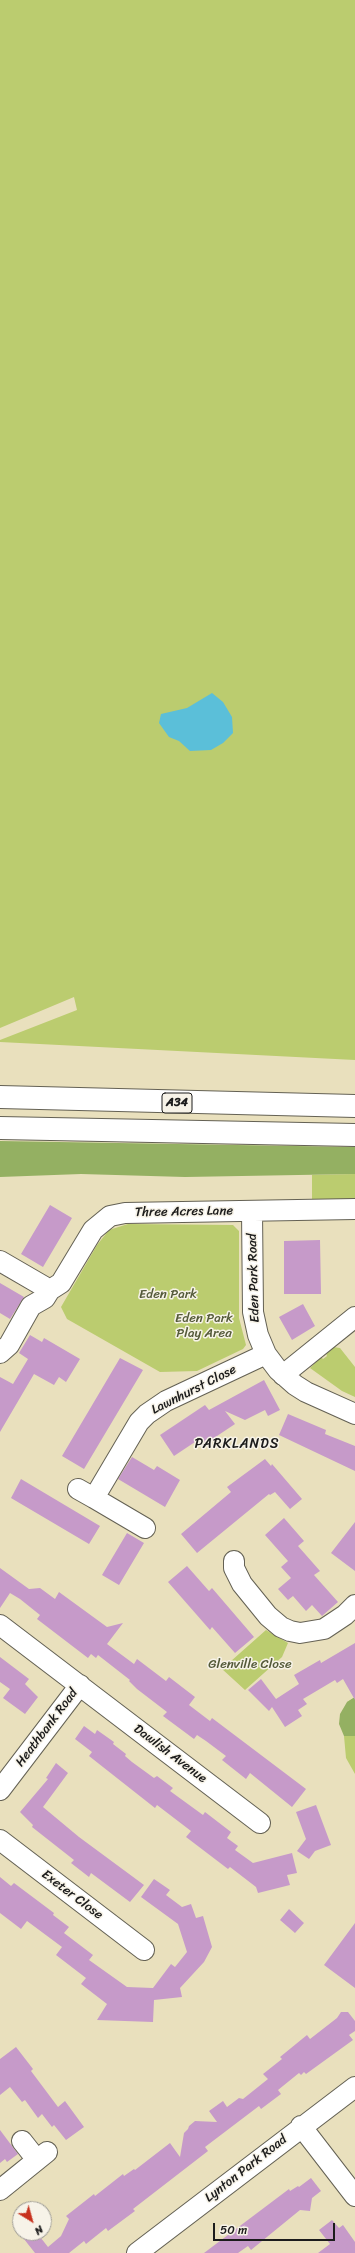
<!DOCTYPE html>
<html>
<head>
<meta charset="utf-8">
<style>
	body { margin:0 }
	#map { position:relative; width:355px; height:2253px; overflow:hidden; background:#e9e0bd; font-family:Sriracha,sans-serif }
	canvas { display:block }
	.north { position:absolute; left:12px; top:2201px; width:40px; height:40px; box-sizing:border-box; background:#f7f3e8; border:1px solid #9f9d96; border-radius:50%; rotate:143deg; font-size:11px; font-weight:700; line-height:16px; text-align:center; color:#1c1c1c }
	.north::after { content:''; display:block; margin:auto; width:14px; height:18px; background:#c8321e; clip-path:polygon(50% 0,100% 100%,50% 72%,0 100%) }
	.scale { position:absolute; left:213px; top:2223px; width:122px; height:18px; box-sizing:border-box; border:2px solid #1c1c1c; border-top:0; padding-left:5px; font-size:12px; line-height:14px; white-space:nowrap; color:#1c1c1c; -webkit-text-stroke:3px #f7f3e8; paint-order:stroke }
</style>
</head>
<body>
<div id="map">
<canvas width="355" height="2253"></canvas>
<div class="north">N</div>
<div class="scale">50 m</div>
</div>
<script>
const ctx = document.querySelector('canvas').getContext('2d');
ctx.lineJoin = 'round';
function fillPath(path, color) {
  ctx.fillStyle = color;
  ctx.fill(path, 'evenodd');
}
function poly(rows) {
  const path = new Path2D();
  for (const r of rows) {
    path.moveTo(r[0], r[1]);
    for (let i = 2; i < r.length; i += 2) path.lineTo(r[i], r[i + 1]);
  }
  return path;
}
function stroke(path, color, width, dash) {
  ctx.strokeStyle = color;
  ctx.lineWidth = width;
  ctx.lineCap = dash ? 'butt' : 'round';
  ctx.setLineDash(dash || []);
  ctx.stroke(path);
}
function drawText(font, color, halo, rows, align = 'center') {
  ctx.font = font + ' Sriracha,sans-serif';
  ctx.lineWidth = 3;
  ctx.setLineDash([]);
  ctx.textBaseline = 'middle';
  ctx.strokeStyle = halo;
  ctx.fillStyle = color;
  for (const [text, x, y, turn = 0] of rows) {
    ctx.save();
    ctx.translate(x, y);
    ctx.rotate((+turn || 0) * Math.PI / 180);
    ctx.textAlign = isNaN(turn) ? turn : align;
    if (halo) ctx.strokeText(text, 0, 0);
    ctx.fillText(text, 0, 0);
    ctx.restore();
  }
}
fillPath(poly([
	[0,0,355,0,355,1060,0,1042,0,1040,77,1010,74,997,0,1028],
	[355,1174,355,1199,312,1200,312,1175],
	[128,1224,233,1225,239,1231,239,1318,246,1345,243,1349,197,1371,160,1372,67,1319,61,1307,97,1245,109,1230],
	[333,1347,340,1348,355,1367,355,1397,342,1391,310,1368,321,1357,323,1359,327,1356,326,1353],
	[266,1630,288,1643,282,1657,245,1690,222,1669],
	[355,1697,355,1774,346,1758,344,1736,347,1735,347,1702]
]), '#bbcc6f');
fillPath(poly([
	[0,1141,355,1147,355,1174,185,1177,81,1174,0,1177],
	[355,1697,355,1736,344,1736,339,1724,340,1714,347,1702]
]), '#94b062');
fillPath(poly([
	[212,693,223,702,232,717,233,733,223,743,211,750,190,751,179,741,169,737,159,723,161,714,187,708]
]), '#5bbfd9');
fillPath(poly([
	[50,1205,72,1218,43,1267,21,1254],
	[320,1240,321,1294,284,1294,284,1241],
	[0,1283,24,1297,10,1319,0,1313],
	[303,1304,315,1326,292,1340,279,1317],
	[30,1335,42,1342,44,1338,80,1359,66,1382,59,1377,54,1385,34,1374,0,1432,0,1377,13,1384,28,1359,19,1353],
	[120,1358,143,1370,84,1469,62,1456],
	[264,1380,280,1410,268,1416,265,1410,245,1420,225,1411,235,1424,202,1446,198,1440,174,1456,160,1435,205,1405,209,1410],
	[288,1414,326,1430,325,1434,355,1446,355,1471,279,1435],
	[132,1457,154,1470,157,1466,180,1480,165,1507,118,1479],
	[265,1459,271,1466,272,1464,302,1499,290,1509,275,1492,270,1495,269,1494,197,1553,181,1534,231,1492,227,1487],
	[21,1479,100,1526,89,1544,11,1498],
	[284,1518,304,1541,298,1546,320,1571,314,1575,338,1602,322,1616,312,1605,306,1611,293,1596,288,1600,278,1589,291,1578,281,1567,288,1561,265,1535],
	[355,1522,355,1571,331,1553],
	[127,1533,144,1543,119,1585,102,1575],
	[187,1566,209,1591,212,1588,254,1637,235,1653,212,1627,210,1630,168,1582],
	[0,1568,29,1589,40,1588,55,1599,59,1592,107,1627,123,1623,107,1644,134,1664,137,1659,166,1681,169,1677,195,1697,189,1705,210,1721,212,1718,306,1789,292,1807,250,1773,246,1779,222,1760,226,1756,206,1741,197,1735,194,1739,163,1716,167,1712,137,1689,129,1681,130,1680,98,1655,96,1658,91,1654,88,1658,37,1619,40,1615,20,1599,10,1593,0,1608],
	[355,1643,355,1700,343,1679,337,1683,335,1680,303,1699,307,1704,298,1710,302,1716,285,1727,272,1707,269,1711,248,1690,261,1679,276,1699,299,1684,294,1675,320,1660,321,1663],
	[0,1657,29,1679,25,1684,38,1697,25,1714,3,1698,10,1689,0,1682],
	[84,1726,95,1734,97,1730,114,1742,113,1744,126,1754,125,1756,132,1762,154,1778,157,1776,173,1788,170,1791,203,1815,205,1812,231,1832,227,1838,238,1846,235,1850,253,1863,292,1853,297,1873,287,1875,290,1885,258,1893,256,1887,230,1867,228,1869,186,1837,191,1831,157,1805,155,1808,89,1756,92,1752,75,1739],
	[56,1763,68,1773,43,1807,79,1837,144,1885,130,1902,91,1873,89,1877,71,1863,74,1860,32,1827,33,1825,20,1812,48,1779,46,1778],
	[316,1805,331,1845,315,1851,309,1859,297,1851,306,1839,296,1812],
	[0,1877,11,1886,14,1883,54,1913,53,1915,69,1927,64,1933,93,1955,89,1960,127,1987,153,1988,171,1964,175,1967,187,1952,178,1924,141,1897,154,1879,170,1890,166,1895,182,1907,191,1904,196,1918,203,1916,212,1947,204,1962,180,1988,182,1997,154,2000,153,2022,97,2020,107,2004,81,1984,86,1978,56,1955,62,1947,27,1921,21,1929,0,1913],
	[289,1909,304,1923,295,1933,280,1920],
	[355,1923,355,1988,324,1965],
	[341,2012,348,2012,355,2021,355,2031,349,2035,353,2040,306,2074,304,2072,301,2075,299,2073,278,2090,281,2094,261,2109,259,2106,205,2147,208,2151,133,2209,135,2211,108,2231,106,2228,86,2244,84,2241,69,2253,35,2253,24,2239,32,2233,37,2233,48,2247,61,2236,69,2219,66,2216,94,2194,95,2196,123,2174,124,2176,134,2169,135,2170,170,2143,180,2157,184,2133,188,2129,189,2126,195,2121,217,2122,209,2111,223,2101,227,2107,239,2098,243,2099,268,2079,263,2074,282,2059,280,2057,307,2035,310,2039,337,2018],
	[16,2047,33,2069,31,2071,58,2107,65,2101,84,2127,66,2140,54,2125,52,2127,42,2114,38,2118,25,2100,22,2102,10,2087,0,2095,0,2059],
	[0,2130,18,2154,7,2162,5,2159,0,2163],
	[311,2178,321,2191,312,2198,310,2211,300,2210,251,2250,248,2246,238,2253,204,2253,289,2189,290,2191,298,2186,299,2187],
	[332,2220,339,2228,343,2225,355,2242,355,2253,318,2253,330,2244,319,2230]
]), '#c69ac9');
const minor = poly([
	[252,1211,253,1312,258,1335,266,1354,278,1370,295,1385,306,1392,355,1414],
	[0,1261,50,1290],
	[0,1353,9,1345,31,1306,45,1298,50,1290,61,1283,93,1230,110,1216,125,1213,355,1209],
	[283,1375,355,1317],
	[78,1489,94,1498],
	[145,1528,94,1498,139,1422,147,1414,166,1401,266,1354],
	[234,1561,234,1568,242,1584,268,1616,281,1627,290,1631,300,1633,324,1629,345,1615,355,1605],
	[0,1625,260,1823],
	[0,1790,80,1685],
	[0,1840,144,1950],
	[301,2126,355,2196],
	[22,2141,37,2160],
	[0,2190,47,2152],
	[137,2253,355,2087]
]);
const highway = poly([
	[0,1097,355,1106],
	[0,1128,355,1135]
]);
stroke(minor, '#646154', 22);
stroke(highway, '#646154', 24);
stroke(minor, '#fff', 20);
stroke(highway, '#fff', 22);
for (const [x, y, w] of [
	[177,1103,30]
]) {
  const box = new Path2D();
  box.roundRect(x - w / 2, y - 10, w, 20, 3);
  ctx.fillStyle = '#f7f3e8';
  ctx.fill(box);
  stroke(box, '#1c1c1c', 1);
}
drawText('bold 12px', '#1c1c1c', null, [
	["A34",177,1103]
]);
drawText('13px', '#1c1c1c', '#f7f3e8', [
	["Three Acres Lane",184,1212,-1],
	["Eden Park Road",254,1278,-92],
	["Lawnhurst Close",194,1390,-27],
	["Heathbank Road",47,1728,-53],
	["Dawlish Avenue",170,1754,37],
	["Exeter Close",72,1895,37],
	["Lynton Park Road",246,2169,-38]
]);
drawText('13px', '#545a39', '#f7f3e8', [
	["Eden Park",168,1295],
	["Eden Park",204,1319],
	["Play Area",204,1334],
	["Glenville Close",250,1665]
]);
ctx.letterSpacing = '1px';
drawText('14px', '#1c1c1c', '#f7f3e8', [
	["PARKLANDS",237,1444]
]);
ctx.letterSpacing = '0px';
</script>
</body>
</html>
